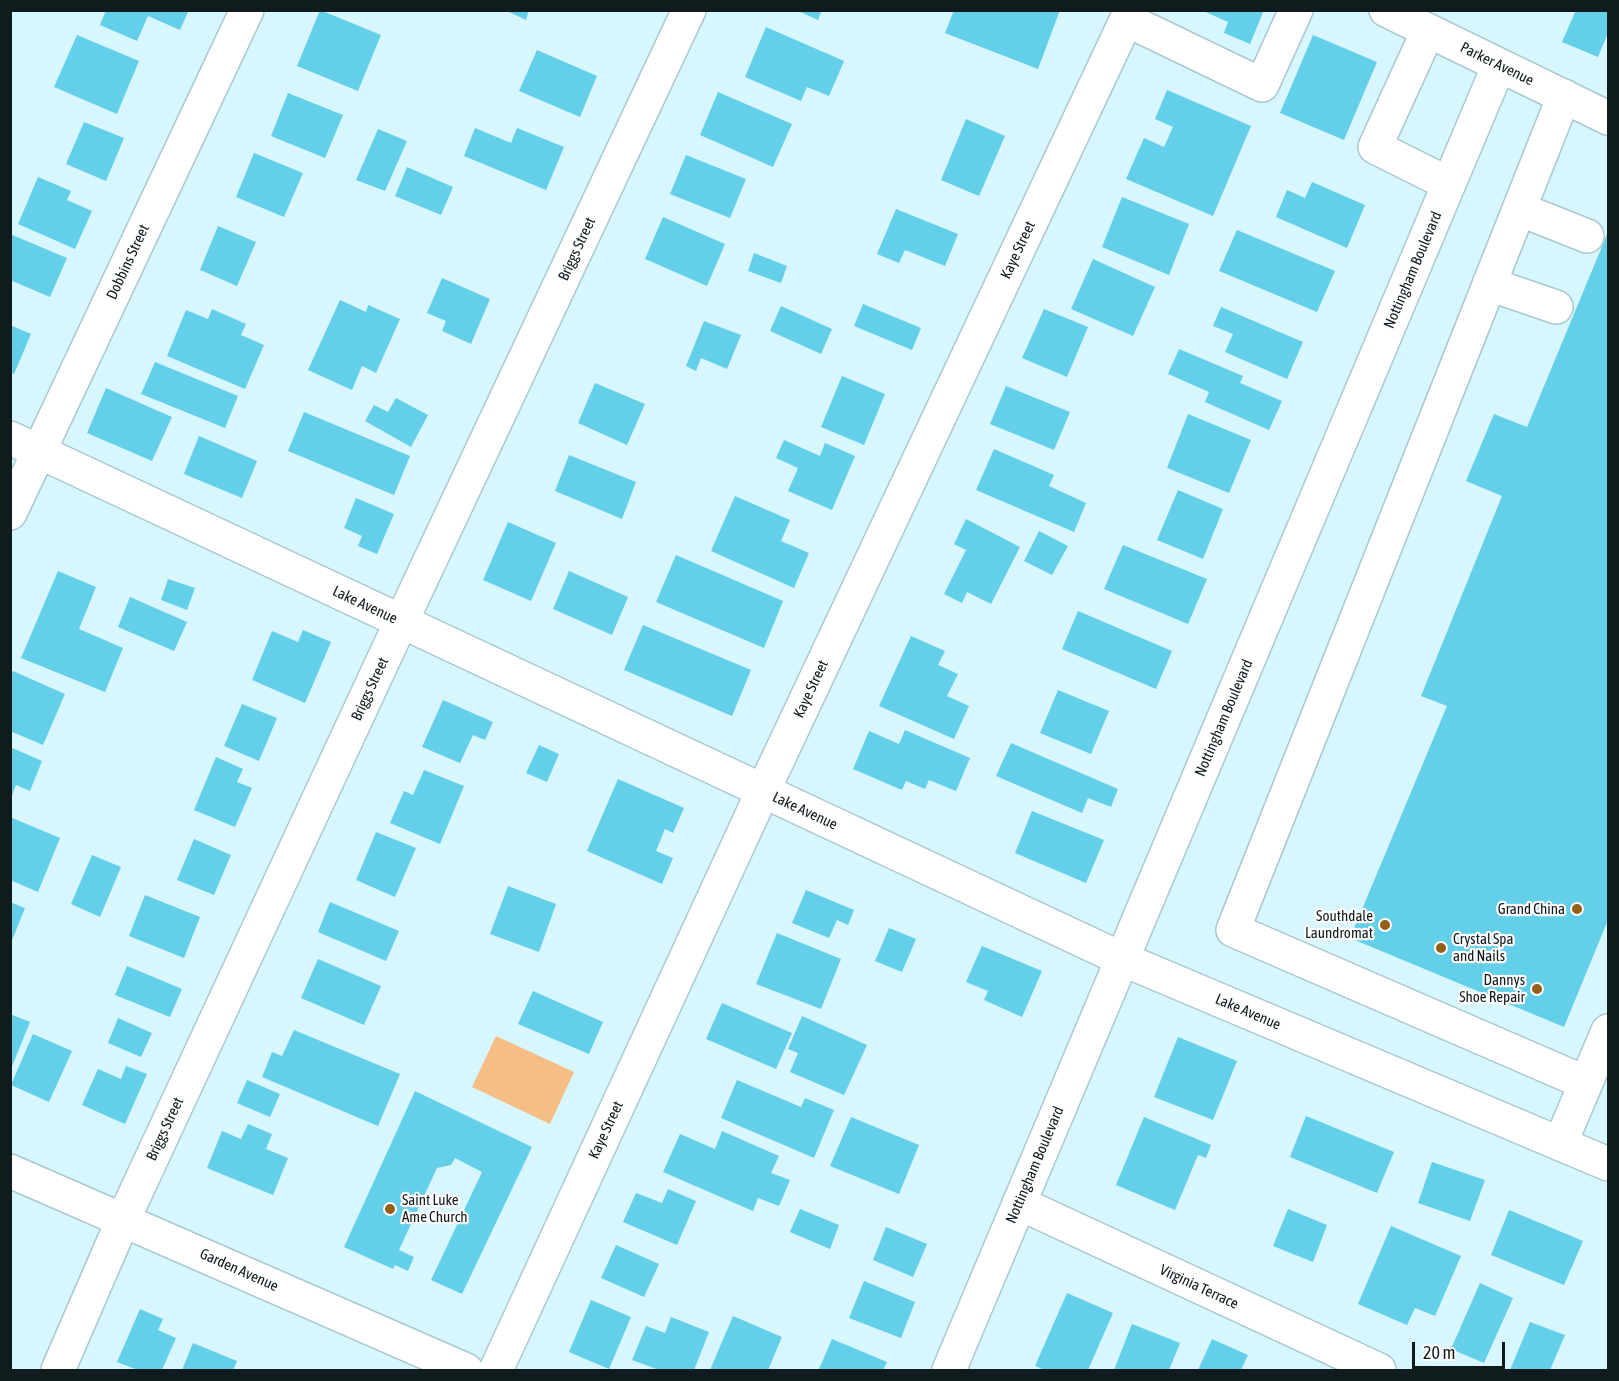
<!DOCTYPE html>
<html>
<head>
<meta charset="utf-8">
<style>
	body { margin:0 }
	#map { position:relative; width:1619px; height:1381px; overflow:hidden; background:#d8f6fe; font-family:"Asap Condensed",sans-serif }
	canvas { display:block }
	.frame { position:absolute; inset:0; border:12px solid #101b1e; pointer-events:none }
	.scale { position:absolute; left:1412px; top:1342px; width:93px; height:27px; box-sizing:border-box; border:3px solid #101b1e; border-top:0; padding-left:8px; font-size:18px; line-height:21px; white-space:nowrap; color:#101b1e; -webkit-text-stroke:4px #fdfdfd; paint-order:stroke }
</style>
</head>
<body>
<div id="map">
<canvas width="1619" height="1381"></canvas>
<div class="frame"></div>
<div class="scale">20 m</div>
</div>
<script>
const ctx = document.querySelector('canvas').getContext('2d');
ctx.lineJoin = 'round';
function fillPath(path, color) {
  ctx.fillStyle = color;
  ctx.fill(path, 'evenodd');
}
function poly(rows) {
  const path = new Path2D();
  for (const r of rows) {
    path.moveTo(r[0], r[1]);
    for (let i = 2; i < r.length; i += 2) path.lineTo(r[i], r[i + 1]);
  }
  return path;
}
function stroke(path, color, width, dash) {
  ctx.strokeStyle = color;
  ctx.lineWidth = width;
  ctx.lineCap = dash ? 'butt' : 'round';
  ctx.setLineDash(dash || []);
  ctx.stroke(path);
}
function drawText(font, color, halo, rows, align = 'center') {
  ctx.font = font + ' "Asap Condensed",sans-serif';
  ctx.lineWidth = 4.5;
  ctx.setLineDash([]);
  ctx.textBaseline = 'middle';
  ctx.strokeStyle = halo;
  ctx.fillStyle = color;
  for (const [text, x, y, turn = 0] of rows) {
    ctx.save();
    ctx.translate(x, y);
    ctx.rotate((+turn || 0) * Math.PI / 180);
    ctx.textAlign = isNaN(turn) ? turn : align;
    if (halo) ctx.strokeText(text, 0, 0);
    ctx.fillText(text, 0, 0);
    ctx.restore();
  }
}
fillPath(poly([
	[496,1036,574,1072,550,1124,472,1087]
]), '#f4be84');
fillPath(poly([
	[106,10,189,10,180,30,148,16,137,41,100,25],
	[320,10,381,35,358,91,297,66],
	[505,10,529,10,526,20],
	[796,10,822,10,818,20],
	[954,10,1060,10,1038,69,945,33],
	[1201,10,1264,10,1250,44,1224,33,1228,22],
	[1576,10,1608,10,1608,33,1598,57,1562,42],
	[766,27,844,61,829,96,807,87,801,101,745,77],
	[77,35,139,61,117,114,54,87],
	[1313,35,1377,62,1344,140,1280,113],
	[537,50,597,76,580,117,519,91],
	[1167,90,1251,126,1213,216,1126,179,1144,138,1164,147,1173,127,1155,119],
	[718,92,792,124,773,167,700,135],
	[288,93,343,115,325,158,271,136],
	[966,119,1005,136,979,196,941,180],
	[84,122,124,138,106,181,66,164],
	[475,128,511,143,517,128,564,147,546,190,464,156],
	[378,129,407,141,385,191,356,180],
	[254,153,303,173,284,217,236,197],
	[686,155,746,179,730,218,670,194],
	[407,167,453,187,441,215,395,196],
	[38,177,71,191,67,200,92,211,75,249,18,224],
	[1312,182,1365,205,1347,248,1276,217,1287,190,1305,198],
	[1122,197,1189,224,1169,275,1102,247],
	[896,209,958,234,945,266,905,250,899,263,877,254],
	[663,217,725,244,707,286,645,259],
	[218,226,256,242,237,286,200,270],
	[1237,230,1335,271,1317,312,1219,271],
	[1608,232,1608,920,1564,1027,1350,938,1447,706,1421,696,1502,496,1466,481,1494,414,1527,427],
	[10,234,67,258,50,297,10,280],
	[754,253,787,266,781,283,748,271],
	[1093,259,1155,287,1133,336,1071,309],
	[442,278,490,299,471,344,442,331,446,321,427,313],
	[340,300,366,312,368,305,400,319,376,373,362,366,352,390,308,370],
	[863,304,921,328,912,350,854,326],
	[781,306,832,329,821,354,770,331],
	[1221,307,1303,342,1287,379,1225,352,1233,334,1213,326],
	[212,309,246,324,241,335,264,345,245,389,167,356,186,310,208,319],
	[1044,309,1088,327,1067,377,1022,358],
	[704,321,741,335,727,369,701,358,696,371,686,366],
	[10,325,31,334,14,374,10,373],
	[1179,349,1243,376,1240,383,1282,401,1269,430,1205,402,1209,392,1168,374],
	[155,362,238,396,225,428,141,394],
	[842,376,885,394,864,445,821,427],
	[595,383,645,404,627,445,578,423],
	[1006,386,1070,412,1054,450,990,424],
	[106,388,172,417,152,461,87,433],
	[396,398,428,415,411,447,365,421,374,405,388,412],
	[304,412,410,456,394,495,288,451],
	[1188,414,1251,440,1229,493,1167,468],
	[199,436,257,461,242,498,184,474],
	[784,440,820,456,825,443,855,456,832,510,788,491,798,468,776,458],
	[994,449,1054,475,1049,486,1086,503,1074,532,976,490],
	[569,455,636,482,622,519,555,491],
	[1178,490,1223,509,1203,559,1157,540],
	[735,496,790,520,781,541,809,553,794,588,711,551],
	[356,498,394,514,377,554,358,546,362,536,344,528],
	[966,519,1020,547,991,604,967,592,962,603,944,594,966,550,954,544],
	[508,522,556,543,531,601,483,580],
	[1039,531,1068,546,1052,575,1024,561],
	[1123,545,1207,579,1188,624,1104,589],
	[676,555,783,601,764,648,656,602],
	[58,571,96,587,79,629,123,648,105,692,21,658],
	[569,571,628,597,612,635,553,609],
	[168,579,195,588,187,610,161,600],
	[130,597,187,622,174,651,118,627],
	[1078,611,1172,651,1156,689,1062,649],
	[643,625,751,670,732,716,624,670],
	[303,630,331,642,305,703,252,680,272,631,298,642],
	[911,636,945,651,938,665,958,674,947,696,969,706,954,739,879,706],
	[13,671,65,694,43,745,10,731,10,676],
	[1058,690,1109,711,1091,754,1040,733],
	[443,700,493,722,485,740,473,735,460,763,422,747],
	[242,704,277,718,259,761,224,746],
	[905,730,970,758,956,791,929,780,925,789,906,781,902,790,853,769,869,731,899,744],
	[1011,743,1118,789,1111,807,1088,798,1082,813,996,776],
	[539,745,559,754,547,782,526,773],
	[10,747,42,761,30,791,16,785,11,798],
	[216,757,243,769,237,782,252,788,235,827,194,810],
	[424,770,464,786,440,844,390,823,404,791,413,795],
	[618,779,684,808,673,833,665,829,656,851,673,858,662,884,587,851],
	[1032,811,1104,840,1086,883,1015,853],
	[10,817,60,838,38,892,10,880],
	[376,832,416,848,395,897,356,880],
	[194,839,231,855,214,895,177,880],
	[92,855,121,867,100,917,71,904],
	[508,886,556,904,539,952,490,934],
	[806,890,854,910,848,925,837,920,829,938,792,923],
	[145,895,200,917,184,958,129,936],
	[10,902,25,908,11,943,10,943],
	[330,902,399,931,386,961,318,932],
	[889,928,916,939,902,972,875,961],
	[777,933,841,959,821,1009,756,984],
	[982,946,1042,971,1022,1017,984,1000,988,991,966,982],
	[318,959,381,986,364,1025,301,998],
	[127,966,182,989,170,1017,115,995],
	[533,991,603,1022,589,1054,518,1024],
	[722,1003,792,1033,776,1069,706,1039],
	[10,1014,30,1022,11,1069,10,1069],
	[802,1016,867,1045,844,1095,790,1072,798,1053,788,1049],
	[118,1018,152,1033,141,1057,108,1043],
	[294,1030,400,1074,378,1126,262,1077,272,1052,282,1056],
	[33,1034,72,1051,49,1102,11,1085],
	[1178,1037,1237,1061,1213,1120,1154,1097],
	[126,1066,147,1074,125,1124,82,1105,98,1069,121,1079],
	[247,1080,280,1094,270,1117,237,1103],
	[737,1080,801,1107,805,1098,834,1110,814,1158,721,1118],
	[415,1091,532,1147,462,1294,431,1280,482,1172,455,1158,451,1165,437,1168,399,1250,414,1257,408,1271,395,1265,393,1269,344,1247],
	[1306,1116,1394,1152,1377,1193,1290,1157],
	[851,1117,919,1145,899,1194,830,1166],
	[1144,1117,1211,1145,1206,1158,1198,1155,1175,1210,1116,1185],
	[248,1124,272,1134,266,1149,288,1158,273,1195,207,1168,222,1131,241,1139],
	[722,1131,779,1156,771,1173,790,1180,779,1206,758,1198,753,1211,663,1172,680,1134,715,1149],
	[1432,1162,1485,1180,1470,1221,1418,1203],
	[668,1189,696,1201,677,1245,623,1222,636,1193,662,1203],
	[800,1209,839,1225,830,1249,790,1232],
	[1288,1209,1327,1225,1313,1262,1273,1246],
	[1509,1210,1583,1241,1564,1285,1491,1255],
	[1391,1226,1461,1256,1435,1316,1415,1308,1407,1325,1358,1304],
	[886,1227,927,1244,913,1277,873,1260],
	[616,1245,659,1264,644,1297,601,1278],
	[864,1281,915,1302,901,1338,849,1318],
	[1480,1283,1513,1298,1484,1363,1451,1349],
	[1067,1293,1113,1313,1088,1370,1045,1370,1035,1366],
	[591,1300,631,1317,609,1369,569,1352],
	[140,1309,163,1319,158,1330,176,1338,162,1370,138,1370,117,1362],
	[733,1316,782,1337,768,1370,710,1370],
	[671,1317,709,1332,694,1370,659,1370,632,1360,646,1326,665,1333],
	[1530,1322,1565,1335,1550,1370,1510,1370],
	[1132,1324,1180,1343,1169,1370,1114,1370],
	[832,1339,887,1362,883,1370,823,1370,819,1369],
	[1212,1339,1248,1355,1241,1370,1198,1370],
	[193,1343,237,1361,233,1370,182,1370]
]), '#64cfe9');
const minor = poly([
	[1386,10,1608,118],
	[1127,20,1262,85,1296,10],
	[1428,31,1375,147,1449,184],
	[1564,96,1233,930,1586,1083],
	[1519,209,1587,236],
	[1489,284,1556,307],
	[10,438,1122,959,1608,1164],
	[10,513,247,10],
	[1560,1144,1608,1031],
	[10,1171,466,1370],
	[1019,1203,1379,1370],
	[58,1370,123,1220,387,652,689,10],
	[496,1370,763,791,1131,10],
	[949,1370,1499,65]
]);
stroke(minor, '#aac8d0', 36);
stroke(minor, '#fff', 33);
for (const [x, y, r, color] of [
	[1577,909,6,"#965f18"],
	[1385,925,6,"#965f18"],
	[1441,948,6,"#965f18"],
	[1537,989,6,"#965f18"],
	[390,1209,6,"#965f18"]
]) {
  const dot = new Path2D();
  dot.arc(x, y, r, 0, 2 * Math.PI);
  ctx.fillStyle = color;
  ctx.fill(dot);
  stroke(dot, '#fdfdfd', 2);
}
drawText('15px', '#101b1e', '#fdfdfd', [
	["Parker Avenue",1497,64,26],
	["Briggs Street",577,249,-65],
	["Kaye Street",1018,250,-65],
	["Dobbins Street",128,262,-65],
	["Nottingham Boulevard",1413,270,-67],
	["Lake Avenue",365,605,25],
	["Briggs Street",370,689,-65],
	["Kaye Street",811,689,-65],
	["Nottingham Boulevard",1224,718,-67],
	["Lake Avenue",805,811,25],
	["Lake Avenue",1248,1012,23],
	["Briggs Street",165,1129,-65],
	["Kaye Street",606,1130,-65],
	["Nottingham Boulevard",1035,1165,-67],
	["Garden Avenue",239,1270,24],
	["Virginia Terrace",1199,1287,25]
]);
drawText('15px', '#101b1e', '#fdfdfd', [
	["Grand China",1565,909],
	["Southdale",1373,916],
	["Laundromat",1373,933],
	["Crystal Spa",1453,939,"left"],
	["and Nails",1453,956,"left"],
	["Dannys",1525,980],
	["Shoe Repair",1525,997],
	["Saint Luke",402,1200,"left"],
	["Ame Church",402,1217,"left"]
], 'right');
</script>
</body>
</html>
